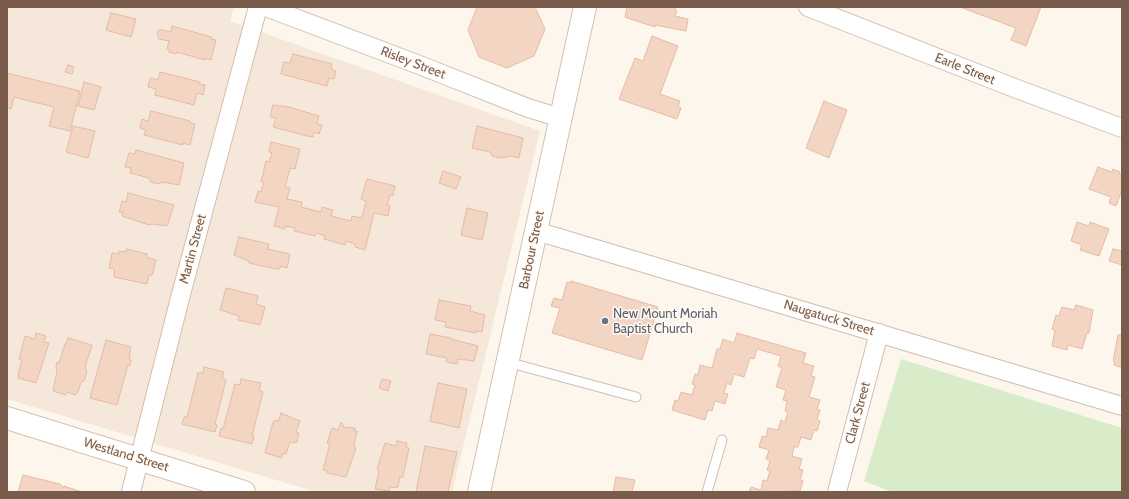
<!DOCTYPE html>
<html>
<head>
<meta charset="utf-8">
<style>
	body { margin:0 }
	#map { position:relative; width:1129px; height:499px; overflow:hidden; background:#fdf6ec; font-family:Cabin,sans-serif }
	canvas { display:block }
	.frame { position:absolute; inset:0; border:8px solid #7a5c4d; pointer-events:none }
</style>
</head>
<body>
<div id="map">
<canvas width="1129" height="499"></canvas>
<div class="frame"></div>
</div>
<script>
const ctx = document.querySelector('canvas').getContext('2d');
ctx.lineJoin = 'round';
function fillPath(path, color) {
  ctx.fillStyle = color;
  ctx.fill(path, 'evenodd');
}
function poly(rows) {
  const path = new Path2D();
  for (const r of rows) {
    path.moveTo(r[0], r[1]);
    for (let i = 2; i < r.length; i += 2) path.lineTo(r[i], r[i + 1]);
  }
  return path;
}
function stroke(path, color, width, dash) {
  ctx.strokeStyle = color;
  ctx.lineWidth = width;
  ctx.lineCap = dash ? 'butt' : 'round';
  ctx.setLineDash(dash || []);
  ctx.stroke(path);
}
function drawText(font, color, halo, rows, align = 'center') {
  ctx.font = font + ' Cabin,sans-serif';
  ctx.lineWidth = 3;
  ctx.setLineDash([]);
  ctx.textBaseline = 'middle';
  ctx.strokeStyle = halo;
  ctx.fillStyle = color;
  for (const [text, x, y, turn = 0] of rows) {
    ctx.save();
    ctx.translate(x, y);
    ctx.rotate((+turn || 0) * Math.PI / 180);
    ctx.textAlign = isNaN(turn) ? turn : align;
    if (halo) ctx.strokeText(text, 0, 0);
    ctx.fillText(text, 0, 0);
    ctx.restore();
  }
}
fillPath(poly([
	[7,7,234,7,230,21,540,131,452,492,316,492,7,399]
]), '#f5e8da');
fillPath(poly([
	[901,359,1122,428,1122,492,892,492,864,481]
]), '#d8ecc9');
const building = poly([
	[477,7,535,7,545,29,534,56,507,68,479,57,468,30,477,7],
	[627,7,677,7,674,10,677,11,675,16,688,19,686,31,655,25,655,27,630,19,625,17,627,7],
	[960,7,1041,7,1026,46,1011,40,1016,28,960,7],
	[111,13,136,19,131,37,106,30,111,13],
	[172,26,212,37,211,39,216,40,211,60,205,58,205,60,177,52,176,54,169,52,169,49,167,49,169,41,159,39,157,33,158,30,162,30,171,32,172,26],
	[652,36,678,46,660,94,680,101,678,107,681,108,677,119,619,99,635,58,643,61,652,36],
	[293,54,332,64,331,69,336,71,334,79,329,78,327,86,281,74,284,62,290,63,293,54],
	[68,65,74,67,72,74,65,72,68,65],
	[160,72,200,82,199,84,205,85,203,95,197,93,194,105,155,95,156,89,148,87,150,78,158,80,160,72],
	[7,73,80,91,70,131,49,126,54,107,14,97,11,109,7,108,7,73],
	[84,82,101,87,94,110,78,106,84,82],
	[824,101,847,110,829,158,806,148,824,101],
	[273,105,289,107,319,116,317,124,322,125,319,134,314,132,313,137,307,136,273,127,276,118,270,117,273,105],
	[151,111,190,121,190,123,195,124,190,145,183,143,183,145,144,135,146,130,140,128,142,119,148,121,151,111],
	[73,126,95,131,88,158,66,152,73,126],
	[477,126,523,138,519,158,511,156,501,158,492,156,490,152,472,148,477,126],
	[271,142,300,149,295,169,290,168,285,187,290,188,287,199,302,202,301,207,321,212,322,207,333,210,331,216,351,221,352,216,362,218,366,201,361,199,367,179,395,186,393,196,390,195,387,205,390,206,388,216,374,213,365,250,355,247,355,244,346,241,345,245,324,239,325,236,316,233,315,236,294,231,295,228,285,226,285,229,274,226,279,207,255,202,258,191,261,192,264,182,261,182,266,161,269,162,272,153,269,152,271,142],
	[136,150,184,163,179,185,162,182,158,184,151,182,149,178,130,173,131,168,125,167,129,153,135,154,136,150],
	[1098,167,1112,172,1113,169,1120,172,1119,174,1122,175,1122,190,1116,206,1109,203,1111,197,1089,189,1098,167],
	[443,171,461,177,456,189,439,183,443,171],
	[128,193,174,205,167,226,152,224,149,225,122,216,123,213,119,212,122,201,126,202,128,193],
	[467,208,488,213,482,240,461,235,467,208],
	[1077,222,1089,226,1090,222,1109,229,1099,256,1080,250,1082,245,1071,241,1077,222],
	[239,237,269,244,268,249,290,254,287,268,280,266,280,269,276,269,249,263,249,261,234,255,239,237],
	[127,249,147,254,146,257,156,260,152,275,149,275,147,284,114,277,114,269,109,268,112,253,119,254,119,251,126,252,127,249],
	[1113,249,1122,251,1122,265,1109,261,1113,249],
	[571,281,658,307,642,360,552,333,560,308,551,306,554,298,562,300,567,282,571,283,571,281],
	[226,288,258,296,256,304,265,307,260,325,238,320,239,316,220,310,226,288],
	[439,300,471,306,470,311,485,315,482,332,477,331,476,333,445,327,446,322,435,320,439,300],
	[1076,305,1093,310,1089,333,1087,333,1082,349,1068,345,1067,350,1052,346,1055,330,1052,329,1056,315,1059,316,1062,307,1074,310,1076,305],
	[1122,331,1122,368,1114,365,1115,362,1113,361,1118,335,1121,335,1122,331],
	[36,333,46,336,44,342,49,343,36,383,18,378,19,374,18,374,22,360,19,359,25,336,35,339,36,333],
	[737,333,806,353,803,363,814,366,811,376,815,377,809,397,820,400,817,409,820,410,817,420,820,421,817,431,814,430,811,440,801,437,798,447,794,447,792,456,802,459,799,469,803,470,800,480,803,481,800,491,749,492,751,487,761,490,763,480,767,481,770,471,767,470,770,461,766,459,769,450,759,447,762,436,766,437,768,428,778,430,781,420,785,422,788,412,785,411,787,401,783,400,786,390,776,387,782,368,778,366,781,356,757,349,754,359,750,358,744,377,734,374,731,385,727,383,724,393,728,394,725,404,715,401,712,411,708,410,705,420,672,410,675,400,678,401,681,392,692,395,695,385,692,384,695,374,698,375,700,365,712,368,717,349,720,349,723,339,734,343,737,333],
	[430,334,451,338,451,339,478,346,474,361,458,359,457,364,446,362,447,358,426,354,430,334],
	[68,338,92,345,85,367,87,372,84,381,81,382,78,392,75,395,67,392,66,395,53,391,57,371,56,367,57,362,59,363,65,344,66,344,68,338],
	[106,340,131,347,129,359,131,360,130,366,128,365,117,405,90,398,106,340],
	[204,367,224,372,222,378,226,380,215,424,217,425,215,432,182,424,184,417,187,417,198,373,203,373,204,367],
	[241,379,261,383,259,390,263,392,252,436,254,436,252,444,219,436,221,428,223,429,235,384,240,385,241,379],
	[382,379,391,381,388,391,379,388,382,379],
	[438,383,467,389,459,428,430,421,438,383],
	[281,413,300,421,296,432,299,433,297,442,293,443,290,442,286,454,283,453,282,458,265,453,273,422,276,420,279,421,281,413],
	[341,423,343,424,343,427,355,428,354,430,357,431,354,447,356,448,346,477,327,473,327,471,323,470,330,443,327,443,332,428,338,430,341,423],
	[397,441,407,443,406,447,409,448,403,477,400,477,398,487,389,488,389,491,375,489,379,471,377,469,385,443,396,446,397,441],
	[425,446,457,452,448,492,416,492,425,446],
	[23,475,60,484,64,488,64,486,82,492,18,492,23,475],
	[616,477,635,480,632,492,613,492,616,477]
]);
fillPath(building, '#f3d5c3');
stroke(building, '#e6bba3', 1);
const lane = poly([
	[507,362,636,397],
	[707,492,722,440]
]);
const street = poly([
	[266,7,422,66,528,108,561,118],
	[808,7,1017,89,1122,128],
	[536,231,1122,406],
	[131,492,180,298,258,7],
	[837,492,879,333]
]);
const secondary = poly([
	[7,418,244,492],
	[479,492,585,7]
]);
stroke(lane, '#d1beb0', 11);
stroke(street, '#d1beb0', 20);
stroke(secondary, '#d6c0b0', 24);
stroke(lane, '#fff', 9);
stroke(street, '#fff', 18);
stroke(secondary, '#fff', 22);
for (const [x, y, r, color] of [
	[605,321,4,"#6b7280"]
]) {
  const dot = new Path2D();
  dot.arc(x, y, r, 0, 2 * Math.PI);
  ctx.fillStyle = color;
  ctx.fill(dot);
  stroke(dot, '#fffaf3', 1.5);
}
drawText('13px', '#7a5c4d', '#fffaf3', [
	["Risley Street",413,63,21],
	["Earle Street",965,69,22],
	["Martin Street",193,249,-75],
	["Barbour Street",532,250,-78],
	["Naugatuck Street",829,318,17],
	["Clark Street",858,413,-75],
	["Westland Street",126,455,17]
]);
drawText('13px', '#5b616d', '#fffaf3', [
	["New Mount Moriah",613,314],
	["Baptist Church",613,329]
], 'left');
</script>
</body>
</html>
